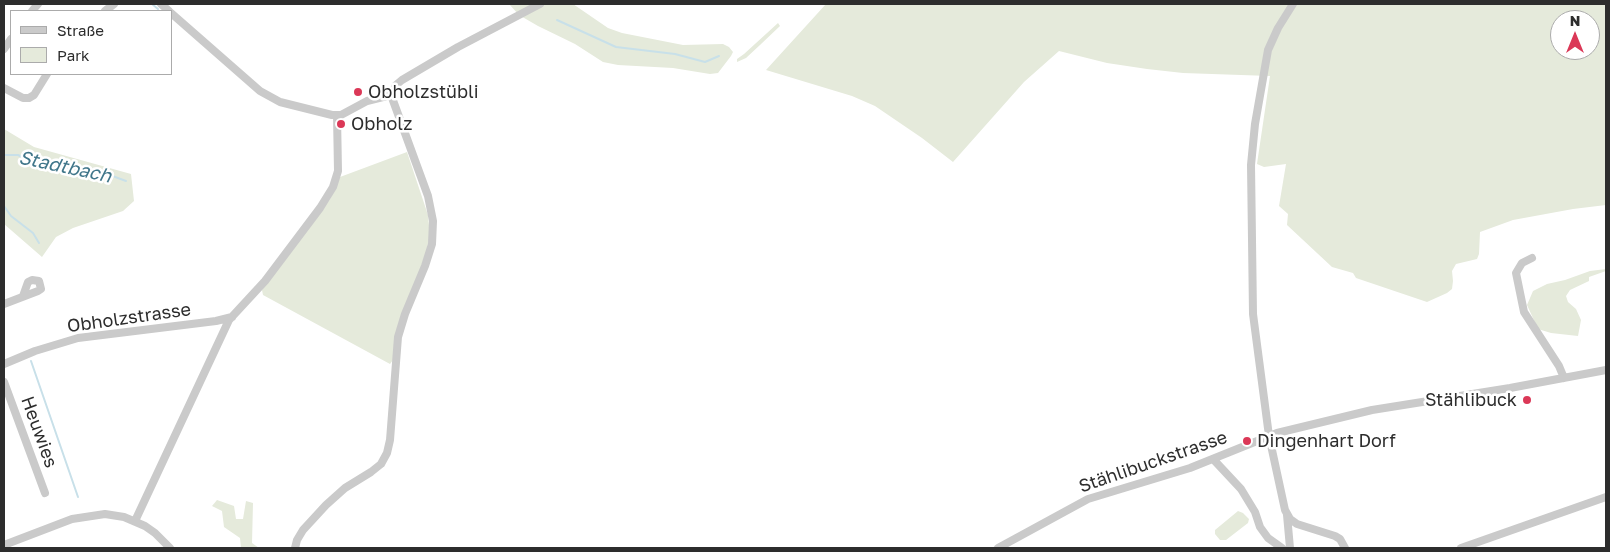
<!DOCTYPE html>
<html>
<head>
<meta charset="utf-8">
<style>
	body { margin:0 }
	#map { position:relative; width:1610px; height:552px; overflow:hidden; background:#fff; font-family:"Golos Text",sans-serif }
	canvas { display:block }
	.frame { position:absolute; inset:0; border:5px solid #2d2d2d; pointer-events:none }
	.legend { position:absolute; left:10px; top:10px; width:162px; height:65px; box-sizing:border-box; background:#fff; border:1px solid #ababab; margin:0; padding:6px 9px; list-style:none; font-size:15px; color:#2d2d2d }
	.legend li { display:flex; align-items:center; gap:10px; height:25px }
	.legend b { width:25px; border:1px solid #ababab }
	.north { position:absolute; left:1550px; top:10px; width:50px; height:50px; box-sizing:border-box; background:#fff; border:1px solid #ababab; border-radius:50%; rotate:0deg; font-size:14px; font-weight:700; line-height:20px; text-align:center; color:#2d2d2d }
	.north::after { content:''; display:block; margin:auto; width:18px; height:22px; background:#db3857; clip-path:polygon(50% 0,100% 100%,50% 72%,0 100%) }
</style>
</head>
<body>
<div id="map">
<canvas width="1610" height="552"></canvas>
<div class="frame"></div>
<ul class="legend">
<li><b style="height:6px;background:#cacaca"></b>Straße</li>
<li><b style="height:14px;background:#e5eadb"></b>Park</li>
</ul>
<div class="north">N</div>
</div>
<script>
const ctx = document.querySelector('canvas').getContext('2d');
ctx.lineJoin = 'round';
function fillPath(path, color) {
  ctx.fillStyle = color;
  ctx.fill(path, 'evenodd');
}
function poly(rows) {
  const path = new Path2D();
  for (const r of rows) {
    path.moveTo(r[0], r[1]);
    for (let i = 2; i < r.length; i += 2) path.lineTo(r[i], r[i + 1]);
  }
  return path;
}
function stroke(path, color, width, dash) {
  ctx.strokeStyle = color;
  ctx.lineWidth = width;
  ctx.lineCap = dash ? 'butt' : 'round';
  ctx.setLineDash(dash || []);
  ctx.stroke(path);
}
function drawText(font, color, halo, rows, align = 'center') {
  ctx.font = font + ' "Golos Text",sans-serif';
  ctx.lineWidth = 5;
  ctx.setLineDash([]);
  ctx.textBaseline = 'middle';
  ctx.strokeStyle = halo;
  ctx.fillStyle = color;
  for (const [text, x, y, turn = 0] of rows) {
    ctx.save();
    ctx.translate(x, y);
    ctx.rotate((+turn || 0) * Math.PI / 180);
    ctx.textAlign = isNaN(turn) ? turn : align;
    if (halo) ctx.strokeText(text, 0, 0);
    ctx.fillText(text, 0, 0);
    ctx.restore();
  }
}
fillPath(poly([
	[509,4,573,4,608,28,622,33,683,45,723,44,729,47,733,52,731,56,718,73,710,74,673,68,618,65,603,62,575,44,538,26,519,15],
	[826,4,1606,4,1606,205,1573,209,1513,220,1480,232,1479,254,1477,259,1456,264,1452,271,1453,281,1452,289,1447,293,1427,302,1356,278,1353,273,1332,267,1287,225,1288,214,1279,206,1286,164,1264,167,1257,164,1270,76,1183,73,1147,69,1107,63,1059,51,1024,82,953,162,922,138,875,106,852,96,766,70],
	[1560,20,1590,20,1590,50,1560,50],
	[778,23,780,26,760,45,746,58,737,62,737,59,744,54],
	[4,129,34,147,131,174,134,201,123,211,73,228,56,237,42,257,4,224],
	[407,152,428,215,430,235,424,261,393,360,390,364,263,295,262,290,330,199,340,177],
	[1606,269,1606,271,1589,277,1589,281,1570,290,1566,296,1568,302,1576,309,1581,320,1578,336,1551,333,1538,329,1527,305,1533,291,1547,284,1565,280,1590,271],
	[217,500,234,506,236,519,243,519,246,501,253,503,252,543,259,548,241,548,240,538,224,527,222,511,212,506],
	[1238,511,1243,513,1249,519,1248,523,1226,540,1220,540,1215,534,1215,530]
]), '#e5eadb');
stroke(poly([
	[152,4,158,9],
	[557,20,616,47,675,54,705,62,719,56],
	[4,155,18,155,34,163,56,163,64,168,99,171,126,181],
	[4,206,11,216,33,233,39,243],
	[31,361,78,497]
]), '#c8e0e9', 2);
stroke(poly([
	[161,4,169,11],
	[1293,4,1278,28,1268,50,1255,124,1251,165,1253,314,1269,436,1285,510,1290,519,1297,524,1335,536,1340,539,1345,548],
	[32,11,38,4],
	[105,11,114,4],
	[171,13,260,91,280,102,332,115,341,115,367,101,391,95,396,85,402,80,458,47,540,4],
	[4,49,11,39],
	[4,88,23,98,29,98,34,95,47,74],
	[1532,258,1522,263,1516,273,1524,312,1559,366,1564,378],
	[4,304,38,291,41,289,39,281,32,280,28,282,23,296],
	[4,364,35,351,78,338,216,321,232,317],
	[4,382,45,493],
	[1213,459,1241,489,1255,512,1260,527,1268,538,1282,548],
	[1287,515,1290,548],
	[135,521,229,320,265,281,320,208,333,187,338,171,337,115],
	[4,545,72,519,105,514,124,517,145,526,155,533,170,548],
	[295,548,297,540,303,530,326,505,345,488,371,472,381,464,387,453,390,440,398,337,405,314,425,266,432,244,433,221,428,196,391,95],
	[998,548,1088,499,1190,468,1277,433,1372,410,1510,388,1606,370],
	[1461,548,1606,497]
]), '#cacaca', 8);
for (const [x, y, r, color] of [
	[358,92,5,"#db3857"],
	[341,124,5,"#db3857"],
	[1527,400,5,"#db3857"],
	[1247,441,5,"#db3857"]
]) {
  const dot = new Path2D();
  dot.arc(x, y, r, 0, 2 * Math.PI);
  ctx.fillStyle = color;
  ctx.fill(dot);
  stroke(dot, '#fff', 2);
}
drawText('18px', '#2d2d2d', '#fff', [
	["Obholzstübli",368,92],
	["Obholz",351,124],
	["Stählibuck",1517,400,"right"],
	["Dingenhart Dorf",1257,441]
], 'left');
drawText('18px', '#2d2d2d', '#fff', [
	["Obholzstrasse",129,318,-8],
	["Heuwies",39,432,70],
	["Stählibuckstrasse",1153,462,-19]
]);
drawText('italic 19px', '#40768a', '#fff', [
	["Stadtbach",65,167,12]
]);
</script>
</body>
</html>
